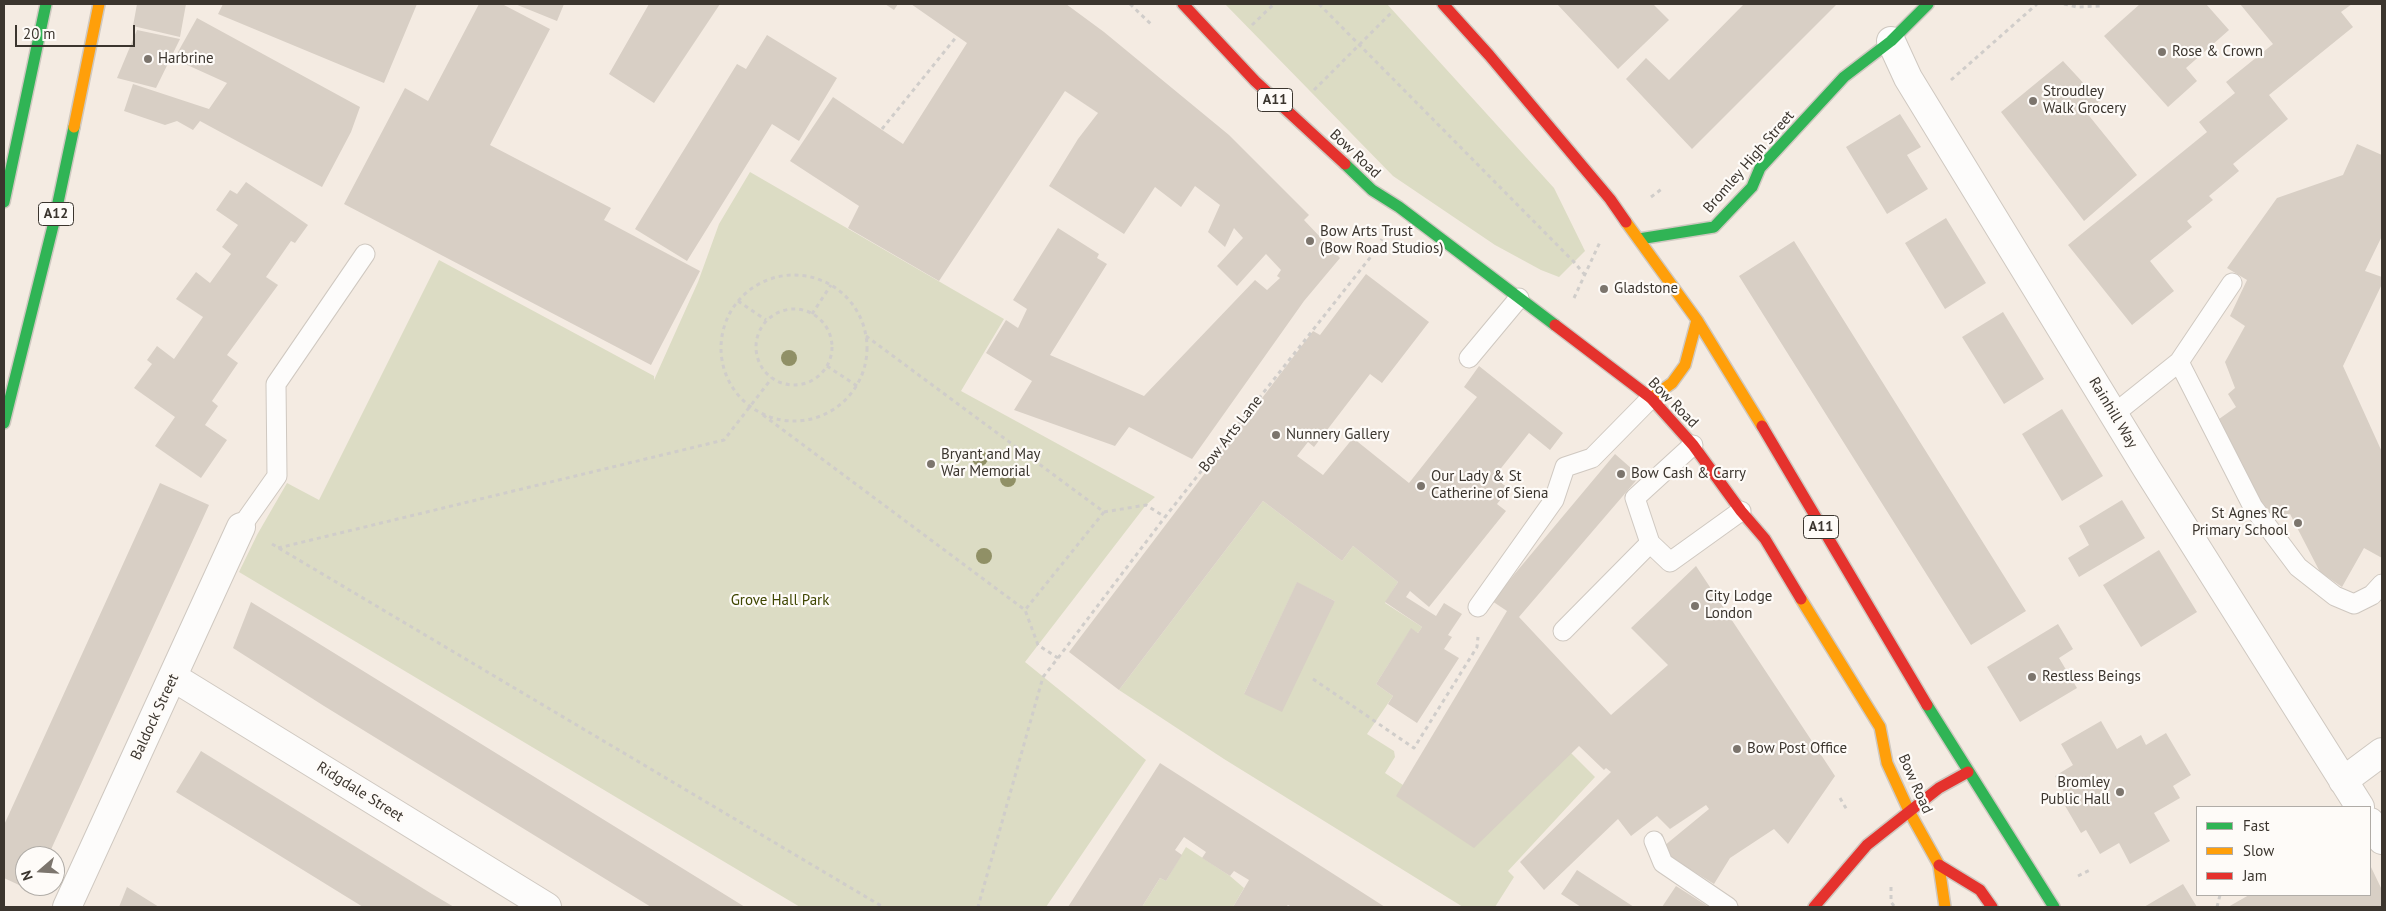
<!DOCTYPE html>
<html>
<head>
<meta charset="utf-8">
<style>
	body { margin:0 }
	#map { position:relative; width:2386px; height:911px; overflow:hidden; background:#f4ebe2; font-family:"PT Sans",sans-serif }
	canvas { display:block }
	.frame { position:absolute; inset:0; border:5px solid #3b352e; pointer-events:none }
	.legend { position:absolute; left:2196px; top:806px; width:175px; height:90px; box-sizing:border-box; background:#fefbf8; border:1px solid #b0aca7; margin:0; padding:6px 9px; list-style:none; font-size:15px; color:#3b352e }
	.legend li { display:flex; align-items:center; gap:10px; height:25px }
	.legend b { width:25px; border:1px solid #b0aca7 }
	.north { position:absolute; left:15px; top:846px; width:50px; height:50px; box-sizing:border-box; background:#fefbf8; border:1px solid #b0aca7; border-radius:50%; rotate:251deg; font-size:14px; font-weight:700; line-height:20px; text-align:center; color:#3b352e }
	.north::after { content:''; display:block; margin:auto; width:18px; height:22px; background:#7c756d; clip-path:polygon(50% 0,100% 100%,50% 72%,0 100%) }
	.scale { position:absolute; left:15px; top:25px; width:120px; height:22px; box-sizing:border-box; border:2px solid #3b352e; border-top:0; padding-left:6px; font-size:15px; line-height:18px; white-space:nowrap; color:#3b352e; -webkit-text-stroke:4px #fefbf8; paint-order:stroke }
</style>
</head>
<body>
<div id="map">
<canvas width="2386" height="911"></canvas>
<div class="frame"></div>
<ul class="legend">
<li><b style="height:6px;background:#30b455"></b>Fast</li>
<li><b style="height:6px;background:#ff9f0a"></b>Slow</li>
<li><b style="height:6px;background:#e5322d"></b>Jam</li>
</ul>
<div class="north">N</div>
<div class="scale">20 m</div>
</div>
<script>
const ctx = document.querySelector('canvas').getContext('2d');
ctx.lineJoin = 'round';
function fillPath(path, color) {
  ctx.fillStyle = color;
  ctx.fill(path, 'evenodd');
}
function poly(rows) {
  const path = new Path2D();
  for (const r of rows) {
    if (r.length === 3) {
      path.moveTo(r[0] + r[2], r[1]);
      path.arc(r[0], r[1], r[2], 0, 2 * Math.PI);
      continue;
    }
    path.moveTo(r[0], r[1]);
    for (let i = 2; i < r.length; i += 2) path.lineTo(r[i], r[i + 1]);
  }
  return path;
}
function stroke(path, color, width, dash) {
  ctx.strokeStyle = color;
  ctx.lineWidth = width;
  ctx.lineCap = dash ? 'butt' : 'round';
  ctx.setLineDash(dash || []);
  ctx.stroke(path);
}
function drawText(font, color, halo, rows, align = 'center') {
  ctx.font = font + ' "PT Sans",sans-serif';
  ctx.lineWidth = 4.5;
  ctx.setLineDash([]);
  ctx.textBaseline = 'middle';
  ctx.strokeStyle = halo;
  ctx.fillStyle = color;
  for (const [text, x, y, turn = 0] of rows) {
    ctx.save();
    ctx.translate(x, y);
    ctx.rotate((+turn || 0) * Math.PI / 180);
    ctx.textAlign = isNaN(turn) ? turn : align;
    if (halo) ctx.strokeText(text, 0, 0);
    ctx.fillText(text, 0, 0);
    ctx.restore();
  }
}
fillPath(poly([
	[1225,4,1387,4,1554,188,1585,251,1559,277,1541,270,1495,245,1393,176],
	[750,172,1004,319,961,391,1155,497,1146,505,1025,662,1146,760,1046,907,800,907,239,572,257,535,287,483,319,500,439,260,654,376,654,380,698,282,719,224],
	[1263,501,1342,561,1353,546,1398,582,1385,603,1422,627,1418,633,1411,629,1376,684,1393,696,1367,734,1394,751,1395,757,1385,773,1403,785,1571,753,1595,777,1508,871,1514,877,1495,907,1463,907,1224,759,1119,690],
	[1297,583,1335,601,1244,694],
	[1186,847,1230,876,1244,888,1233,907,1142,907,1160,878,1166,881]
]), '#dcdcc4');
fillPath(poly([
	[137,4,186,4,180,37,133,26],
	[223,4,417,4,384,83,218,14],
	[479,4,502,4,550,29,490,145,611,208,604,220,700,271,651,365,344,204,405,88,428,101],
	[515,4,564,4,557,21],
	[649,4,720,4,654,103,609,74],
	[885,4,898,4,894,10],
	[911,4,1066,4,1104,32,1229,135,1309,215,1304,220,1340,258,1304,301,1192,459,1129,427,1115,446,1014,410,1032,381,986,353,1006,320,1018,328,1027,309,1013,300,1058,228,1099,254,1097,258,1107,264,1050,355,1144,396,1255,280,1267,290,1280,278,1277,276,1281,270,1266,254,1237,286,1217,266,1243,238,1234,228,1225,247,1208,232,1220,205,1195,186,1181,207,1155,187,1124,234,1049,186,1078,139,1098,113,1065,91,939,281,848,228,859,206,790,161,833,97,903,144,967,43],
	[1557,4,1653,4,1669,20,1618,69],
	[1744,4,1837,4,1692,149,1626,79,1646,58,1669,80],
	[2140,4,2206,4,2229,30,2186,68,2197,81,2168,107,2104,36],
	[2240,4,2352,4,2341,12,2353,27,2269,95,2288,119,2233,164,2239,171,2209,196,2213,200,2187,221,2192,227,2150,261,2174,291,2132,325,2068,245,2207,132,2199,122,2235,93,2226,82,2273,44],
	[197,18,360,107,351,132,322,187,200,121,193,130,177,121,165,125,124,111,133,84,209,109,227,83,174,59],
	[137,30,180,39,156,88,117,78],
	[767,35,837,78,799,141,772,124,687,261,635,229,737,64,746,69],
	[2063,61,2100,101,2086,112,2137,175,2084,221,2001,112],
	[1900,114,1921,147,1907,155,1928,189,1887,214,1846,147],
	[2357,144,2382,155,2382,236,2365,271,2382,277,2382,284,2343,366,2382,452,2382,558,2364,548,2342,587,2320,572,2290,514,2270,521,2219,419,2236,407,2228,394,2235,388,2225,362,2245,326,2230,316,2247,280,2227,268,2277,198,2343,175],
	[246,182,308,225,295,243,291,241,266,277,278,285,227,355,238,363,212,401,218,406,205,425,227,440,201,478,155,446,175,417,134,388,152,364,147,360,157,346,174,359,203,317,176,299,196,272,210,283,231,254,222,247,238,225,216,210,230,190,237,194],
	[1946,218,1986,283,1945,309,1905,243],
	[1794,241,2026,611,1971,645,1739,276],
	[1366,274,1429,322,1382,383,1370,374,1314,447,1308,442,1297,456,1323,475,1353,438,1409,483,1477,397,1464,387,1479,366,1563,433,1550,450,1529,433,1494,477,1509,489,1497,504,1506,511,1429,607,1410,591,1406,597,1436,616,1444,603,1462,614,1448,635,1452,637,1444,649,1459,658,1417,723,1388,704,1393,696,1376,684,1411,628,1418,633,1422,627,1385,602,1398,582,1353,546,1342,561,1263,501,1119,690,1069,652,1313,331,1320,335],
	[2003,312,2044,379,2004,404,1962,337],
	[2062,409,2103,476,2062,501,2022,434],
	[1615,454,1640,476,1519,617,1611,715,1668,665,1631,628,1696,566,1835,776,1788,844,1774,829,1730,858,1714,884,1667,855,1664,846,1709,809,1706,805,1670,829,1657,816,1631,836,1618,819,1544,890,1520,862,1611,772,1606,768,1604,770,1579,746,1474,848,1396,796,1507,611,1492,601],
	[160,483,209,505,48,856,25,856,25,886,35,886,32,891,4,878,4,825],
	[2122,500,2145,538,2079,577,2068,558,2089,545,2079,526],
	[2159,550,2197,612,2141,647,2103,585],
	[1297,582,1335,601,1282,712,1244,694],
	[251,602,292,627,745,907,651,907,324,706,233,648],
	[2058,624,2073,649,2059,658,2077,688,2020,722,1987,667],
	[2101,721,2117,749,2141,735,2146,745,2166,733,2191,775,2173,786,2180,798,2154,813,2170,841,2130,864,2119,843,2100,854,2086,830,2081,833,2064,804,2069,801,2055,776,2073,765,2061,744],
	[201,751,432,894,454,907,363,907,235,828,176,792],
	[1160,763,1385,907,1292,907,1288,905,1286,907,1233,907,1249,880,1234,871,1230,876,1202,858,1206,852,1184,837,1175,850,1182,855,1166,881,1160,878,1142,907,1068,907],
	[2370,865,2382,890,2382,907,2228,907,2249,895,2370,895],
	[1577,870,1634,907,1581,907,1561,894],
	[2183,884,2197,907,2144,907],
	[1676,886,1709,907,1662,907],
	[127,887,159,907,119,907]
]), '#d8cfc5');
const lane = poly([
	[1469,358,1519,298],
	[2179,362,2253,507,2298,567,2335,596,2354,604,2372,595,2382,584],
	[2114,414,2179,362,2232,283],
	[241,527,277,476,276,384,365,254],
	[1650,543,1670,562,1741,511],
	[1478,607,1554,500,1565,467,1592,458,1651,398],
	[1563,631,1650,543,1635,498,1693,445],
	[1654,841,1663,863,1728,907]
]);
const street = poly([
	[1891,41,1908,78,2147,469,2360,807],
	[173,677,547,907],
	[2343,781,2382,752],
	[2370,822,2382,840],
	[67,907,241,527]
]);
const fast = poly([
	[1345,164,1372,190,1399,207,1555,325],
	[4,202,46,4],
	[1639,239,1714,227,1752,187,1760,168,1844,77,1891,41,1928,4],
	[4,423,53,226,74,127],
	[1927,705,2054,907]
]);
const slow = poly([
	[74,127,99,4],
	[1626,222,1697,320,1762,426],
	[1651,398,1672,383,1685,365,1697,320],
	[1801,599,1880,727,1887,763,1910,813,1939,865],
	[1939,866,1945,907]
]);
const jam = poly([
	[1183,4,1255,81,1345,164],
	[1443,4,1489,55,1610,199,1626,222],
	[1555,325,1651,398,1693,445,1741,511,1765,539,1801,599],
	[1762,426,1927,705],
	[1939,865,1980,890,1992,907],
	[1814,907,1867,845,1939,788,1968,772]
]);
stroke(lane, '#cfc8c0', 21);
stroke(street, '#cfc8c0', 30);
stroke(fast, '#cfc8c0', 14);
stroke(slow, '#cfc8c0', 14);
stroke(jam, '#cfc8c0', 14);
stroke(poly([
	[1130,4,1153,26],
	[1319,4,1574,262,1585,275],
	[2064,4,2077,7,2100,6,2103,4],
	[1252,25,1274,4],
	[1951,80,2037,4],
	[1314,90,1392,12],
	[882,129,957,36],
	[1651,197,1663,188],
	[794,348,73],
	[1574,298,1600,242],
	[738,301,766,320],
	[794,347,38],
	[812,314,831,285],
	[866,336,1104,512,1025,610],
	[827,366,857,386],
	[763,415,1025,610,1038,645,1058,658,1043,677,978,907],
	[1104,512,1146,505,1165,517],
	[272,544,883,907],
	[278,548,724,440,772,378],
	[1058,658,1165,517,1373,254,1382,239],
	[1313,679,1414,748,1477,647,1478,637],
	[1840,798,1847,810],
	[2078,876,2090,870],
	[1891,887,1891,902,1894,906],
	[2217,907,2220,895]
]), '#d0cdca', 3, [4, 4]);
stroke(lane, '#fdfcfb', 19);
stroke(street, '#fdfcfb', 28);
stroke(fast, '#30b455', 11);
stroke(slow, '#ff9f0a', 11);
stroke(jam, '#e5322d', 11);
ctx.fillStyle = '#909066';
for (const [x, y] of [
	[789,358],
	[980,458],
	[1008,479],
	[984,556]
]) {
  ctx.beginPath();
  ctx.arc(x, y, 8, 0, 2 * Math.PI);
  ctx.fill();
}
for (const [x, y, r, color] of [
	[2162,52,5,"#7c756d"],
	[148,59,5,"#7c756d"],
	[2033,101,5,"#7c756d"],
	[1310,241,5,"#7c756d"],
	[1604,289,5,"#7c756d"],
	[1276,435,5,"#7c756d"],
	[931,464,5,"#7c756d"],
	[1621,474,5,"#7c756d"],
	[1421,486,5,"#7c756d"],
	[2298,523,5,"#7c756d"],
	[1695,606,5,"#7c756d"],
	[2032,677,5,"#7c756d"],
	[1737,749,5,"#7c756d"],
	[2120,792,5,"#7c756d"]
]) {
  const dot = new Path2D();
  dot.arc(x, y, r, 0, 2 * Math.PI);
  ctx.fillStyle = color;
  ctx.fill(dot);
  stroke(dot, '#fefbf8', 2);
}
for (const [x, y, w] of [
	[1275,100,35],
	[56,214,35],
	[1821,527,35]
]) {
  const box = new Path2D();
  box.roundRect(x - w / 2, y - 11.5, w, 23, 4);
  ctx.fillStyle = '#fefbf8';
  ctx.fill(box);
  stroke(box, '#3b352e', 1);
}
drawText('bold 14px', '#3b352e', null, [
	["A11",1275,100],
	["A12",56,214],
	["A11",1821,527]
]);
drawText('15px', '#3b352e', '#fefbf8', [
	["Rose & Crown",2172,52],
	["Harbrine",158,59],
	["Stroudley",2043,92],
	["Walk Grocery",2043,109],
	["Bow Arts Trust",1320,232],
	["(Bow Road Studios)",1320,249],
	["Gladstone",1614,289],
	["Nunnery Gallery",1286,435],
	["Bryant and May",941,455],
	["War Memorial",941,472],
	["Bow Cash & Carry",1631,474],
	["Our Lady & St",1431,477],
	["Catherine of Siena",1431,494],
	["St Agnes RC",2288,514,"right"],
	["Primary School",2288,531,"right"],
	["City Lodge",1705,597],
	["London",1705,614],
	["Restless Beings",2042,677],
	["Bow Post Office",1747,749],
	["Bromley",2110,783,"right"],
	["Public Hall",2110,800,"right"]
], 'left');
drawText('15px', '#3b352e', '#fefbf8', [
	["Bow Road",1355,154,43],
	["Bromley High Street",1749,162,-49],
	["Bow Road",1673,403,45],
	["Rainhill Way",2113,413,59],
	["Bow Arts Lane",1231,434,-52],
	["Baldock Street",155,717,-65],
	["Bow Road",1915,784,66],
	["Ridgdale Street",360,792,32]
]);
drawText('15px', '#3f4601', '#fefbf8', [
	["Grove Hall Park",780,601]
]);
</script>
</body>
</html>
